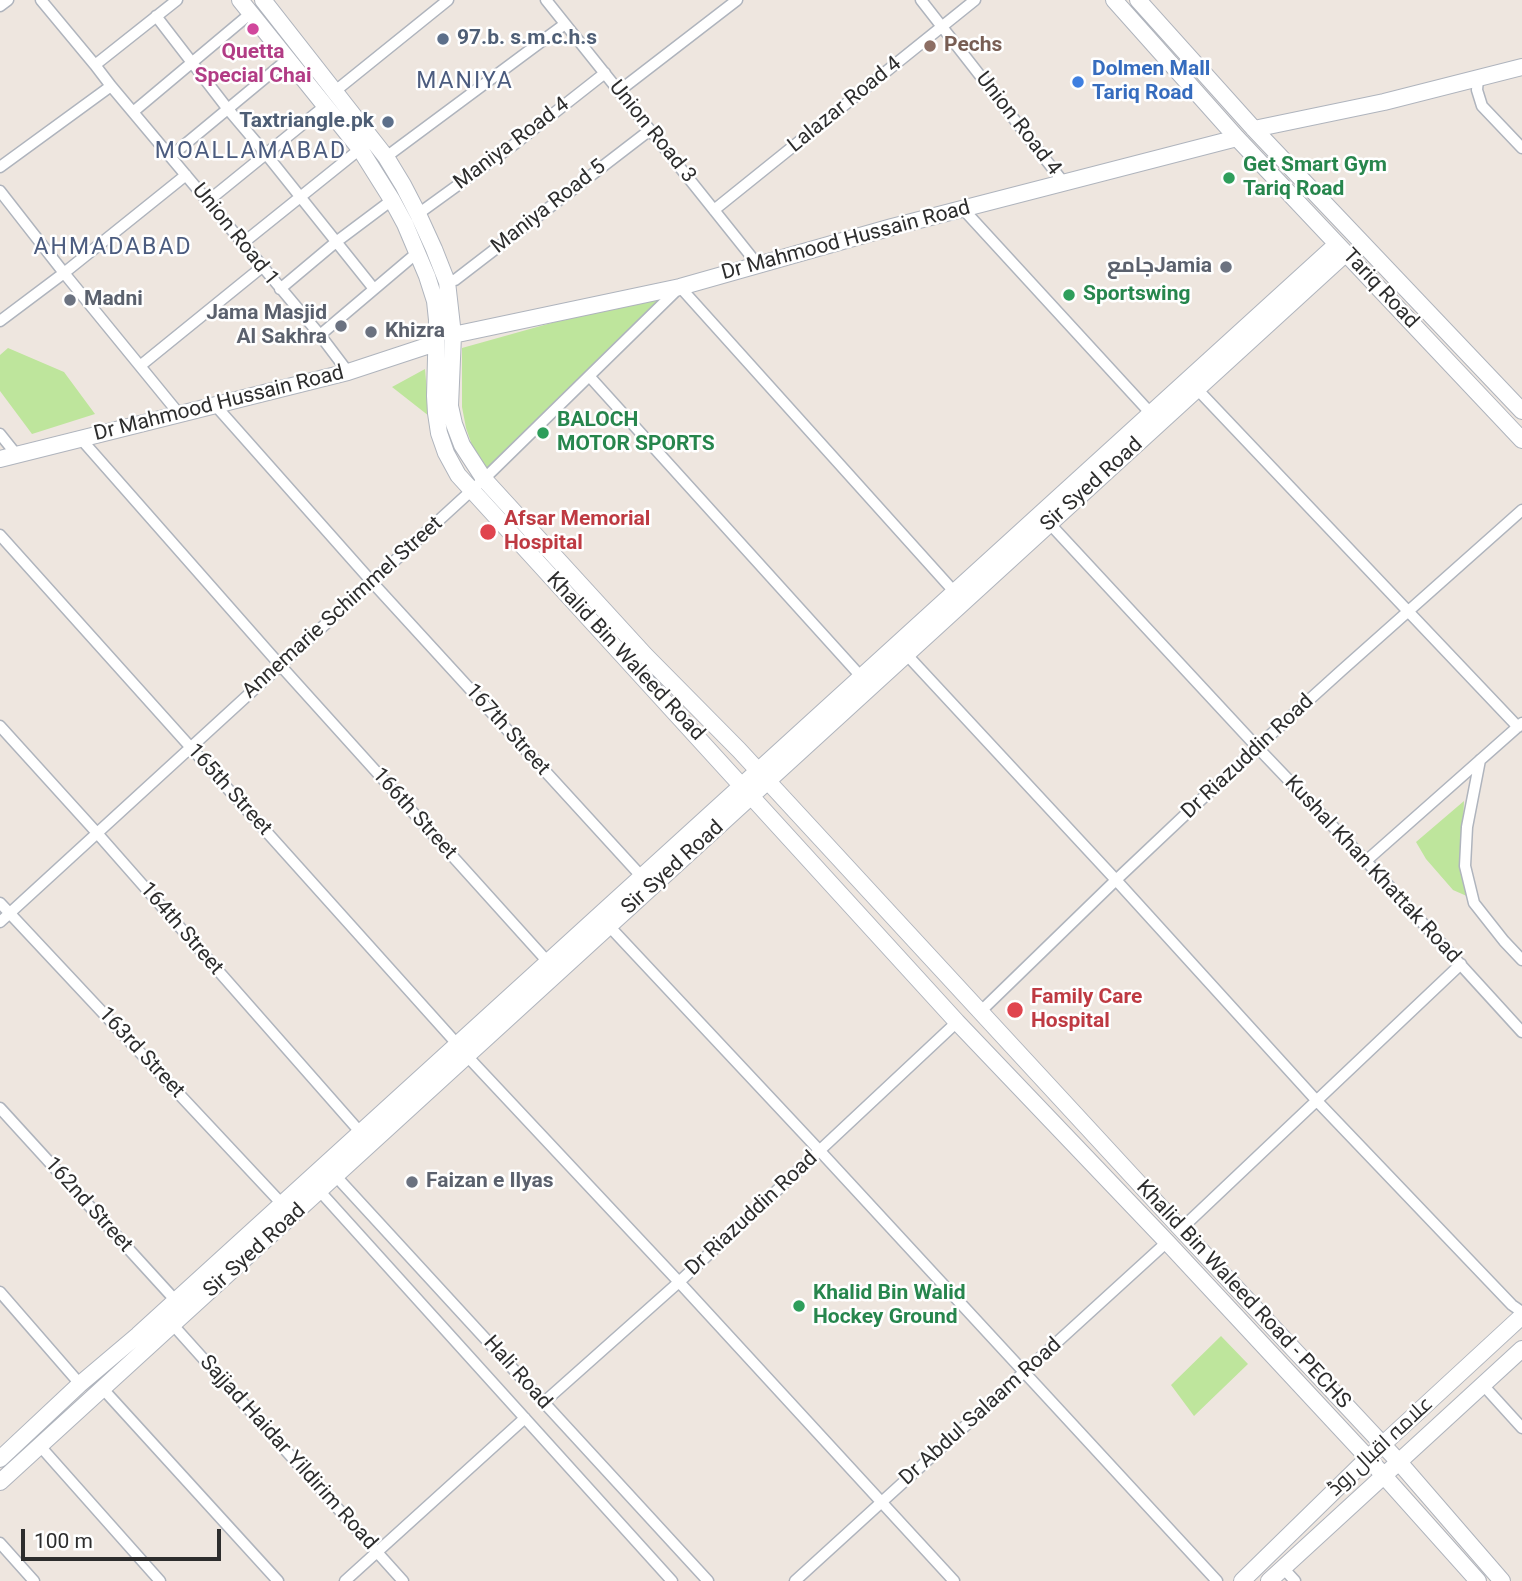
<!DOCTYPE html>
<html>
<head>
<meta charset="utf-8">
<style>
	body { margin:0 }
	#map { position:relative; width:1522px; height:1581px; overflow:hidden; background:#eee6df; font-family:Roboto,sans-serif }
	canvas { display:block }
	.scale { position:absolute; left:21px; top:1529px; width:200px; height:32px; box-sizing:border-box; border:4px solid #2d2d2d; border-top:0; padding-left:9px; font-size:21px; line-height:24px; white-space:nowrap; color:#2d2d2d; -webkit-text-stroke:5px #fff; paint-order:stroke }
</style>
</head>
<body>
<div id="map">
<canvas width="1522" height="1581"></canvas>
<div class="scale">100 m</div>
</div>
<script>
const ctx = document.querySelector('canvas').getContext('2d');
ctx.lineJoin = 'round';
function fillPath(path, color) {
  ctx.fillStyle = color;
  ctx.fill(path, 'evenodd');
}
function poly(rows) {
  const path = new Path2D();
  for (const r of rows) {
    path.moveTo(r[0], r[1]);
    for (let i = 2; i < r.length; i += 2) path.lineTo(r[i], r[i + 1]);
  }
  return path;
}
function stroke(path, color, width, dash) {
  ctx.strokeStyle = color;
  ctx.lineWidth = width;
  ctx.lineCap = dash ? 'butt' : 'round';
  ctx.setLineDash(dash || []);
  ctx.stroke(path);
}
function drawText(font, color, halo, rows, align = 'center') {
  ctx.font = font + ' Roboto,Cairo,sans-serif';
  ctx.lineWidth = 5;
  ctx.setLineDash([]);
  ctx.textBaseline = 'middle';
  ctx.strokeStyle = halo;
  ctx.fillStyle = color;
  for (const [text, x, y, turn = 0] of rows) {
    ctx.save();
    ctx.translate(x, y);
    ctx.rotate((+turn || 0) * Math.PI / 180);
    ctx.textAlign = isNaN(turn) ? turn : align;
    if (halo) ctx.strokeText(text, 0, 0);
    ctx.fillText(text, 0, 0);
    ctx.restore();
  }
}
fillPath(poly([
	[680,287,491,475,476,457,466,428,462,407,462,348],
	[8,348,64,372,95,414,32,434,0,391,0,355],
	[425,369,429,416,392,387],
	[1464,801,1461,874,1469,897,1453,890,1426,859,1416,842],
	[1221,1336,1248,1364,1194,1416,1171,1385]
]), '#bee59c');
const street = poly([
	[41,0,95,65,111,86,320,335,348,372],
	[546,0,758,265],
	[921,0,1064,183],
	[0,6,8,0],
	[156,16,227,108,266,154,374,289],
	[95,65,177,0],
	[1478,79,1477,90,1482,106,1522,148],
	[619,91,737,0],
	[334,92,448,0],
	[133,112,251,13],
	[171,156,288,59],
	[386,157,565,24],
	[0,167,111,86],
	[0,191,64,273,180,415],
	[208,201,325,106],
	[963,209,1155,418],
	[714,210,975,0],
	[418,214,516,143,605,73],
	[243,243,360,149],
	[447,282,455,280,650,130],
	[280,289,336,242,392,200],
	[0,321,64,273,186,175],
	[320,335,418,252],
	[140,366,262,267],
	[590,377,865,681],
	[1197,389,1518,727],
	[215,405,372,582,642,877],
	[0,434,16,454],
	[81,439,280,665,548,962],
	[1050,524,1257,747,1366,861,1522,1032],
	[0,535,458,1045],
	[907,655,1116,880,1316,1100,1512,1305,1522,1312],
	[0,726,97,833,361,1133],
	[1480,760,1467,827,1465,866,1474,903,1504,941,1522,960],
	[1366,861,1522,723],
	[0,903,282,1204],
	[0,922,484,479,680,287,959,597],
	[609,926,819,1150,1217,1581],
	[981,1011,1116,880,1257,747,1341,671,1522,510],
	[467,1056,679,1282,954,1581],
	[0,1108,176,1301],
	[332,1172,708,1581],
	[316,1187,672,1581],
	[1181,1229,1461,964],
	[0,1292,80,1384],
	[173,1325,403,1581],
	[1483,1385,1522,1428],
	[103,1389,278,1581],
	[543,1403,679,1282,957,1022],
	[40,1446,160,1581],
	[0,1543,34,1581],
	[1283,1568,1295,1581],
	[345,1581,525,1418],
	[795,1581,1167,1242]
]);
const secondary = poly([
	[240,0,360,149,392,200,405,224,427,276,435,301,437,320,435,396,436,413,439,433,446,453,458,475,957,1022,1167,1242,1368,1458,1478,1581],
	[263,0,386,157,403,185,418,214,434,249,447,282,453,335,450,406,454,424,462,445,484,479,645,655,739,750,1181,1229,1399,1462,1502,1581],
	[1114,0,1237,138,1522,440],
	[1138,0,1254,129,1522,411],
	[1254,129,1384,102,1522,67],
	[453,335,680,287,892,227,1237,138],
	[0,459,348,372,436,343],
	[0,1459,80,1384,138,1335,1337,244],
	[0,1482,1346,253],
	[1242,1581,1368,1458,1522,1316],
	[1269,1581,1522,1349]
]);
stroke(street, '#afb4bd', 13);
stroke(secondary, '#afb4bd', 18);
stroke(street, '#fff', 10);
stroke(secondary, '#fff', 16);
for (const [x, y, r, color] of [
	[253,29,7,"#d1479c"],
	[443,39,7,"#5c6f8a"],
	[930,46,7,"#8d6e63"],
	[1078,82,7,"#3f7fe0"],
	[388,122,7,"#5c6f8a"],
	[1229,178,7,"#2e9e5b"],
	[1226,267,7,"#6b7280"],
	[1069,295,7,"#2e9e5b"],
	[70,300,7,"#6b7280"],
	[341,326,7,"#6b7280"],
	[371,332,7,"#6b7280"],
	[543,433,7,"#2e9e5b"],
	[488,532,9,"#e0444e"],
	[1015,1010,9,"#e0444e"],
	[412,1182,7,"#6b7280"],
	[799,1306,7,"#2e9e5b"]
]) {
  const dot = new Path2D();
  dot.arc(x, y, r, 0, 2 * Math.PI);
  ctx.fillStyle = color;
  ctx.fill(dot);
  stroke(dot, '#fff', 2.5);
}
drawText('bold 21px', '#4e5e75', '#fff', [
	["97.b. s.m.c.h.s",457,39],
	["Taxtriangle.pk",374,122,"right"]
], 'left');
drawText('bold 21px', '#785e54', '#fff', [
	["Pechs",944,46]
], 'left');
drawText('bold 21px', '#b23c85', '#fff', [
	["Quetta",253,53],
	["Special Chai",253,77]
]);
drawText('bold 21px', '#366cbe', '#fff', [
	["Dolmen Mall",1092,70],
	["Tariq Road",1092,94]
], 'left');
drawText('21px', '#2d2d2d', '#fff', [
	["Lalazar Road 4",845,105,-39],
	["Union Road 4",1018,124,52],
	["Union Road 3",652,132,51],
	["Maniya Road 4",512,144,-37],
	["Maniya Road 5",549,207,-38],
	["Union Road 1",235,235,51],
	["Dr Mahmood Hussain Road",846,241,-15],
	["Tariq Road",1380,289,47],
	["Dr Mahmood Hussain Road",219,404,-14],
	["Sir Syed Road",1092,485,-42],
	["Annemarie Schimmel Street",343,608,-42],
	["Khalid Bin Waleed Road",625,657,47],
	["167th Street",507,730,48],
	["Dr Riazuddin Road",1248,757,-43],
	["165th Street",229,790,48],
	["166th Street",414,814,48],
	["Sir Syed Road",673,868,-42],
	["Kushal Khan Khattak Road",1372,870,47],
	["164th Street",181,929,49],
	["163rd Street",141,1053,47],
	["162nd Street",88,1205,48],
	["Dr Riazuddin Road",752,1214,-43],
	["Sir Syed Road",255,1251,-42],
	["Khalid Bin Waleed Road - PECHS",1243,1295,47],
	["Hali Road",517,1373,48],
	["Dr Abdul Salaam Road",981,1412,-42],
	["علامہ اقبال روڈ",1381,1447,-43],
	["Sajjad Haidar Yildirim Road",288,1453,48]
]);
drawText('bold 21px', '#27864d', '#fff', [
	["Get Smart Gym",1243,166],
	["Tariq Road",1243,190],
	["Sportswing",1083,295],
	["BALOCH",557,421],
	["MOTOR SPORTS",557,445],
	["Khalid Bin Walid",813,1294],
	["Hockey Ground",813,1318]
], 'left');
drawText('bold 21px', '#5b616d', '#fff', [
	["جامعJamia",1212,267,"right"],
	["Madni",84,300],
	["Jama Masjid",327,314,"right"],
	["Al Sakhra",327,338,"right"],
	["Khizra",385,332],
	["Faizan e Ilyas",426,1182]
], 'left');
drawText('bold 21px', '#be3a42', '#fff', [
	["Afsar Memorial",504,520],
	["Hospital",504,544],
	["Family Care",1031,998],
	["Hospital",1031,1022]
], 'left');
ctx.letterSpacing = '2px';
drawText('23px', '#4c5c7f', '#fff', [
	["MANIYA",465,82],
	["MOALLAMABAD",251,152],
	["AHMADABAD",113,248]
]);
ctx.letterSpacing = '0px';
</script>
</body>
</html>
